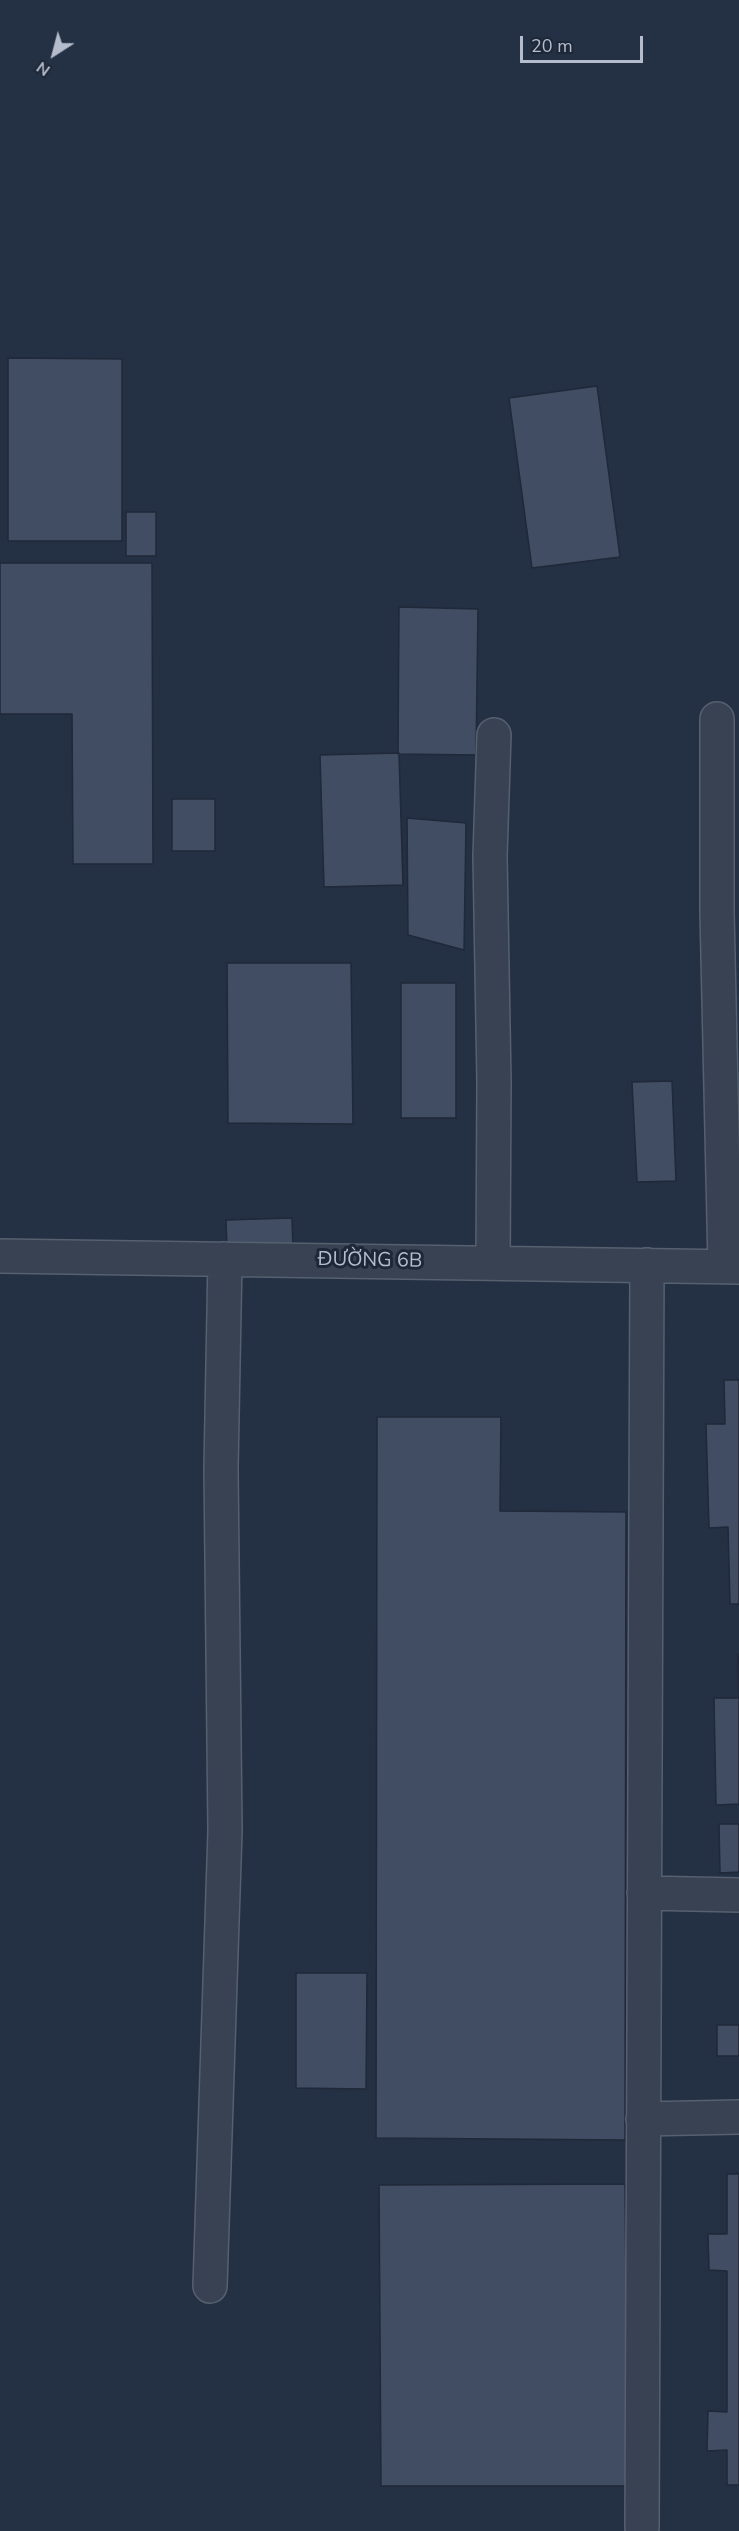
<!DOCTYPE html>
<html>
<head>
<meta charset="utf-8">
<style>
	body { margin:0 }
	#map { position:relative; width:739px; height:2531px; overflow:hidden; background:#243043; font-family:"Nunito Sans",sans-serif }
	canvas { display:block }
	.north { position:absolute; left:24px; top:24px; width:60px; height:60px; -webkit-text-stroke:4px #1d2737; paint-order:stroke; rotate:216deg; font-size:16px; font-weight:700; line-height:24px; text-align:center; color:#b5bdcc }
	.north::after { content:''; display:block; margin:auto; width:21px; height:27px; background:#b5bdcc; clip-path:polygon(50% 0,100% 100%,50% 72%,0 100%) }
	.scale { position:absolute; left:520px; top:36px; width:123px; height:27px; box-sizing:border-box; border:3px solid #b5bdcc; border-top:0; padding-left:8px; font-size:18px; line-height:21px; white-space:nowrap; color:#b5bdcc; -webkit-text-stroke:4px #1d2737; paint-order:stroke }
</style>
</head>
<body>
<div id="map">
<canvas width="739" height="2531"></canvas>
<div class="north">N</div>
<div class="scale">20 m</div>
</div>
<script>
const ctx = document.querySelector('canvas').getContext('2d');
ctx.lineJoin = 'round';
function fillPath(path, color) {
  ctx.fillStyle = color;
  ctx.fill(path, 'evenodd');
}
function poly(rows) {
  const path = new Path2D();
  for (const r of rows) {
    path.moveTo(r[0], r[1]);
    for (let i = 2; i < r.length; i += 2) path.lineTo(r[i], r[i + 1]);
  }
  return path;
}
function stroke(path, color, width, dash) {
  ctx.strokeStyle = color;
  ctx.lineWidth = width;
  ctx.lineCap = dash ? 'butt' : 'round';
  ctx.setLineDash(dash || []);
  ctx.stroke(path);
}
function drawText(font, color, halo, rows, align = 'center') {
  ctx.font = font + ' "Nunito Sans",sans-serif';
  ctx.lineWidth = 6;
  ctx.setLineDash([]);
  ctx.textBaseline = 'middle';
  ctx.strokeStyle = halo;
  ctx.fillStyle = color;
  for (const [text, x, y, turn = 0] of rows) {
    ctx.save();
    ctx.translate(x, y);
    ctx.rotate((+turn || 0) * Math.PI / 180);
    ctx.textAlign = isNaN(turn) ? turn : align;
    if (halo) ctx.strokeText(text, 0, 0);
    ctx.fillText(text, 0, 0);
    ctx.restore();
  }
}
const building = poly([
	[8,358,122,359,122,541,8,541,8,358],
	[597,386,620,557,532,568,509,398,597,386],
	[126,512,156,512,156,556,126,556,126,512],
	[0,563,152,563,153,864,73,864,72,714,0,714,0,563],
	[399,607,478,609,476,755,398,754,399,607],
	[399,753,403,885,324,887,320,755,399,753],
	[172,799,215,799,215,851,172,851,172,799],
	[407,818,466,823,464,950,408,935,407,818],
	[227,963,351,963,353,1124,228,1123,227,963],
	[401,983,456,983,456,1118,401,1118,401,983],
	[672,1081,676,1181,637,1182,632,1082,672,1081],
	[292,1218,293,1249,227,1250,226,1220,292,1218],
	[724,1380,739,1380,739,1604,730,1604,728,1527,709,1528,706,1424,725,1424,724,1380],
	[377,1417,501,1417,500,1511,626,1512,625,2140,376,2138,377,1417],
	[738,1654,739,1654,739,1804,716,1805,714,1698,739,1698,738,1654],
	[719,1824,739,1824,739,1872,720,1873,719,1824],
	[296,1973,367,1973,366,2089,296,2088,296,1973],
	[717,2025,739,2025,739,2056,717,2056,717,2025],
	[727,2174,739,2174,739,2485,727,2485,727,2450,707,2451,708,2411,727,2412,727,2271,709,2270,708,2234,727,2234,727,2174],
	[625,2184,628,2486,381,2486,379,2185,625,2184]
]);
fillPath(building, '#404d63');
stroke(building, '#1f2939', 1.5);
const minor = poly([
	[717,719,717,912,725,1266],
	[0,1256,739,1267],
	[493,1263,494,1082,490,856,494,735],
	[644,1893,739,1895],
	[643,2119,739,2117],
	[210,2286,225,1831,221,1469,225,1259],
	[642,2528,647,1265]
]);
stroke(minor, '#56606f', 36);
stroke(minor, '#384252', 33);
drawText('20px', '#b5bdcc', '#1d2737', [
	["ĐƯỜNG 6B",370,1261,1]
]);
</script>
</body>
</html>
